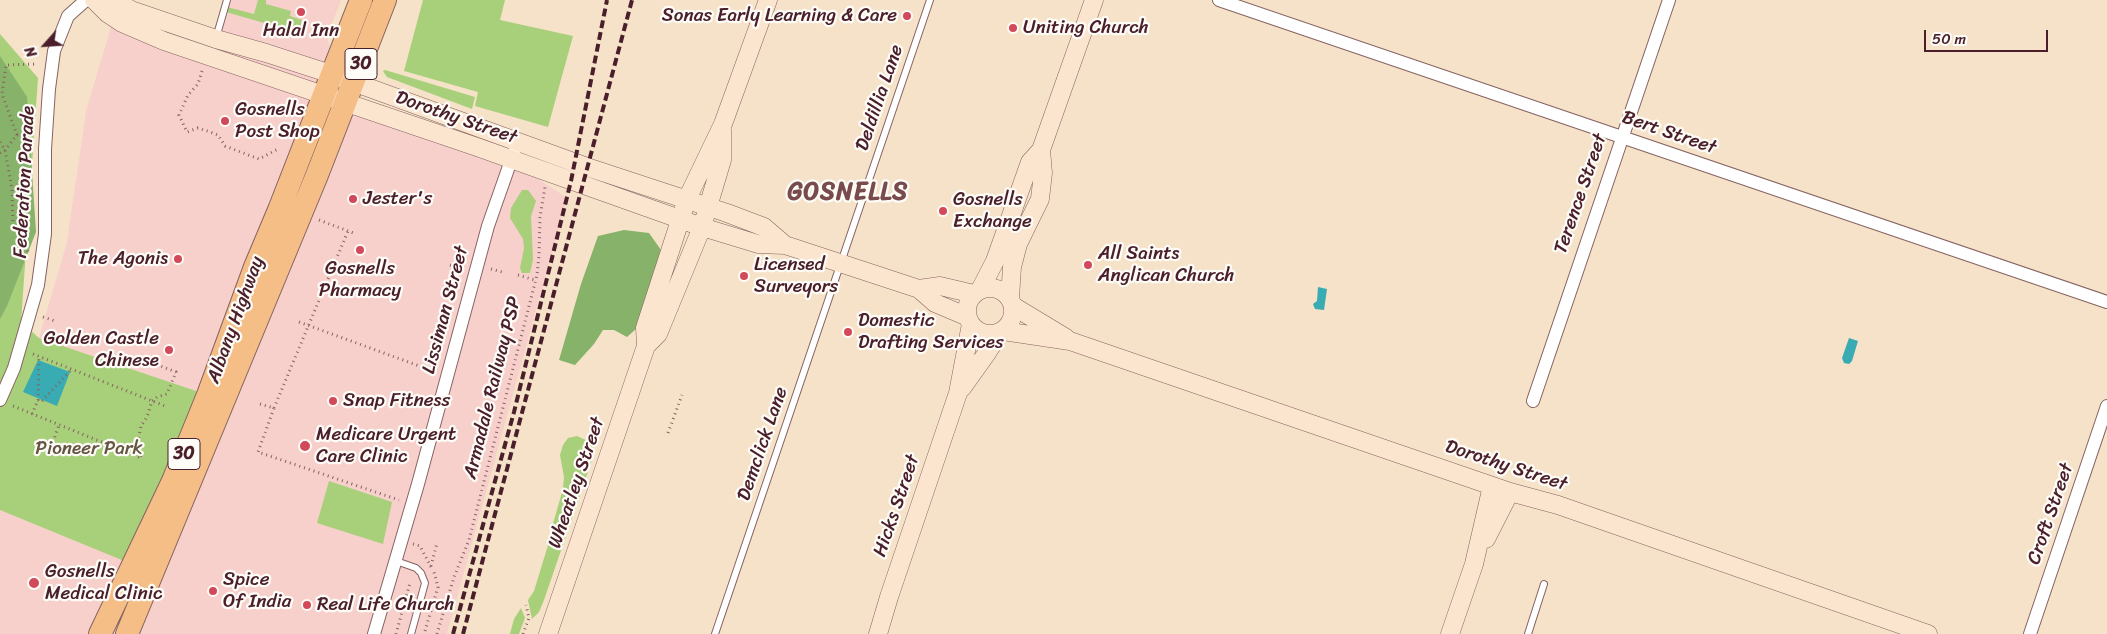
<!DOCTYPE html>
<html>
<head>
<meta charset="utf-8">
<style>
	body { margin:0 }
	#map { position:relative; width:2107px; height:634px; overflow:hidden; background:#f5e2c8; font-family:Sriracha,sans-serif }
	canvas { display:block }
	.north { position:absolute; left:20px; top:20px; width:50px; height:50px; -webkit-text-stroke:4px #fdfcf7; paint-order:stroke; rotate:244deg; font-size:14px; font-weight:700; line-height:20px; text-align:center; color:#4a1f2b }
	.north::after { content:''; display:block; margin:auto; width:18px; height:22px; background:#4a1f2b; clip-path:polygon(50% 0,100% 100%,50% 72%,0 100%) }
	.scale { position:absolute; left:1924px; top:30px; width:124px; height:22px; box-sizing:border-box; border:2px solid #4a1f2b; border-top:0; padding-left:6px; font-size:15px; line-height:18px; white-space:nowrap; color:#4a1f2b; -webkit-text-stroke:4px #fdfcf7; paint-order:stroke }
</style>
</head>
<body>
<div id="map">
<canvas width="2107" height="634"></canvas>
<div class="north">N</div>
<div class="scale">50 m</div>
</div>
<script>
const ctx = document.querySelector('canvas').getContext('2d');
ctx.lineJoin = 'round';
function fillPath(path, color) {
  ctx.fillStyle = color;
  ctx.fill(path, 'evenodd');
}
function poly(rows) {
  const path = new Path2D();
  for (const r of rows) {
    if (r.length === 3) {
      path.moveTo(r[0] + r[2], r[1]);
      path.arc(r[0], r[1], r[2], 0, 2 * Math.PI);
      continue;
    }
    path.moveTo(r[0], r[1]);
    for (let i = 2; i < r.length; i += 2) path.lineTo(r[i], r[i + 1]);
  }
  return path;
}
function stroke(path, color, width, dash) {
  ctx.strokeStyle = color;
  ctx.lineWidth = width;
  ctx.lineCap = dash ? 'butt' : 'round';
  ctx.setLineDash(dash || []);
  ctx.stroke(path);
}
function drawText(font, color, halo, rows, align = 'center') {
  ctx.font = font + ' Sriracha,sans-serif';
  ctx.lineWidth = 4.5;
  ctx.setLineDash([]);
  ctx.textBaseline = 'middle';
  ctx.strokeStyle = halo;
  ctx.fillStyle = color;
  for (const [text, x, y, turn = 0] of rows) {
    ctx.save();
    ctx.translate(x, y);
    ctx.rotate((+turn || 0) * Math.PI / 180);
    ctx.textAlign = isNaN(turn) ? turn : align;
    if (halo) ctx.strokeText(text, 0, 0);
    ctx.fillText(text, 0, 0);
    ctx.restore();
  }
}
fillPath(poly([
	[227,0,341,0,327,37,345,102,494,163,535,177,567,198,447,634,0,634,0,510,134,564,208,395,39,338,67,242,86,111,118,3,215,39]
]), '#f7d0cc');
fillPath(poly([
	[258,0,266,0,266,4,291,11,290,16,302,20,299,33,226,12,227,7,254,14],
	[423,0,505,0,500,20,573,36,548,127,475,106,478,92,404,71],
	[0,34,38,78,21,322,39,338,208,395,134,565,0,510],
	[385,70,475,97,472,109,387,77,383,71],
	[522,190,528,190,536,201,531,216,533,260,530,273,522,273,520,268,524,248,523,239,510,218,511,208],
	[577,436,590,442,593,449,593,457,544,600,539,612,532,619,528,600,534,591,553,529,552,527,563,489,564,477,560,455,563,445,568,438],
	[329,481,392,502,383,544,317,523],
	[521,608,525,618,519,634,510,634,514,619]
]), '#a8cf79');
fillPath(poly([
	[0,56,27,97,36,232,7,306,0,319],
	[624,230,649,233,661,250,637,328,627,337,614,330,603,330,594,344,575,365,559,360,581,284,598,236]
]), '#86b269');
fillPath(poly([
	[1318,287,1327,289,1324,310,1315,309,1313,304,1317,301],
	[1849,338,1858,341,1852,361,1849,364,1844,363,1842,358],
	[38,360,70,372,57,406,23,392]
]), '#39abb2');
const lane = poly([
	[216,38,227,0],
	[396,561,416,568,421,573,425,583,411,634],
	[715,634,930,0],
	[1528,634,1544,584]
]);
const street = poly([
	[1219,0,2107,302],
	[0,400,14,368,38,285,45,234,45,149,49,89,54,51,68,16,86,0],
	[1533,401,1669,0],
	[374,634,418,484,488,226,514,152],
	[2030,634,2107,406]
]);
const secondary = poly([
	[94,0,107,13,122,23,164,41,477,147,702,227,758,244,785,245,919,289,935,303,968,317],
	[115,0,131,10,216,39,266,53,331,74,587,167,727,213,764,227,785,245],
	[990,311,23],
	[919,289,940,286,974,294],
	[980,290,995,261,1030,162,1041,150],
	[1010,298,1012,267,1018,244,1040,199,1043,173,1041,150,1094,0],
	[1013,306,1066,338],
	[1003,331,1070,341,1510,492,1558,505,1928,634],
	[646,346,658,334,702,227,722,160,722,130],
	[962,388,987,353,999,334],
	[1486,539,1510,492],
	[548,634,646,346,645,328,687,199,723,124,768,0],
	[878,634,889,597,958,393,971,324],
	[1450,634,1474,564,1492,486]
]);
const highway = poly([
	[100,634,173,481,208,395,255,267,279,210,361,0],
	[127,634,317,175,385,0]
]);
stroke(lane, '#866362', 8);
stroke(street, '#866362', 14);
stroke(secondary, '#866362', 19);
stroke(highway, '#866362', 24);
stroke(poly([
	[202,71,198,84,188,95,179,115,187,132,198,128,210,132,218,135,225,146,259,159,278,149],
	[17,135,2,94,6,65,37,64],
	[0,142,5,150,12,189,13,227,29,253],
	[0,153,5,150,17,135,32,133],
	[319,220,356,234],
	[450,265,459,268],
	[491,269,502,272],
	[518,275,535,280],
	[43,317,55,321],
	[299,322,433,371],
	[33,354,165,406],
	[38,400,41,402,71,370],
	[260,404,274,408,258,452,399,500],
	[13,406,141,458],
	[274,408,348,231],
	[32,414,38,400,39,357],
	[668,433,682,395],
	[48,456,59,425],
	[141,457,137,446,141,426,147,417,152,401,157,397,167,394,176,372,158,365],
	[413,544,420,546,431,567],
	[431,566,437,543],
	[425,631,438,587,434,572],
	[396,634,410,583],
	[437,634,454,577,469,540,537,275,539,255,540,217,545,187],
	[523,634,529,618,526,605]
]), '#866362', 3, [1, 4]);
stroke(lane, '#fff', 6);
stroke(street, '#fff', 12);
stroke(secondary, '#fbe5cf', 18);
stroke(highway, '#f6be87', 22);
stroke(poly([
	[453,634,514,412,571,181,607,0],
	[463,634,632,0]
]), '#4a1f2b', 4, [8, 4]);
for (const [x, y, r, color] of [
	[301,12,5,"#d1495b"],
	[907,16,5,"#d1495b"],
	[1013,28,5,"#d1495b"],
	[225,121,5,"#d1495b"],
	[353,199,5,"#d1495b"],
	[943,211,5,"#d1495b"],
	[360,250,5,"#d1495b"],
	[178,259,5,"#d1495b"],
	[1088,265,5,"#d1495b"],
	[744,276,5,"#d1495b"],
	[848,332,5,"#d1495b"],
	[169,350,5,"#d1495b"],
	[333,401,5,"#d1495b"],
	[305,446,6,"#d1495b"],
	[34,583,6,"#d1495b"],
	[213,591,5,"#d1495b"],
	[307,605,5,"#d1495b"]
]) {
  const dot = new Path2D();
  dot.arc(x, y, r, 0, 2 * Math.PI);
  ctx.fillStyle = color;
  ctx.fill(dot);
  stroke(dot, '#fdfcf7', 2);
}
for (const [x, y, w] of [
	[361,64,32],
	[184,454,32]
]) {
  const box = new Path2D();
  box.roundRect(x - w / 2, y - 15.5, w, 31, 4);
  ctx.fillStyle = '#fdfcf7';
  ctx.fill(box);
  stroke(box, '#4a1f2b', 1);
}
drawText('bold 18px', '#4a1f2b', null, [
	["30",361,64],
	["30",184,454]
]);
drawText('19px', '#4a1f2b', '#fdfcf7', [
	["Sonas Early Learning & Care",897,16,"right"],
	["Uniting Church",1023,28],
	["Halal Inn",301,31,"center"],
	["Gosnells",235,110],
	["Post Shop",235,132],
	["Jester's",363,199],
	["Gosnells",953,200],
	["Exchange",953,222],
	["All Saints",1098,254],
	["Anglican Church",1098,276],
	["The Agonis",168,259,"right"],
	["Licensed",754,265],
	["Surveyors",754,287],
	["Gosnells",360,269,"center"],
	["Pharmacy",360,291,"center"],
	["Domestic",858,321],
	["Drafting Services",858,343],
	["Golden Castle",159,339,"right"],
	["Chinese",159,361,"right"],
	["Snap Fitness",343,401],
	["Medicare Urgent",316,435],
	["Care Clinic",316,457],
	["Gosnells",45,572],
	["Medical Clinic",45,594],
	["Spice",223,580],
	["Of India",223,602],
	["Real Life Church",317,605]
], 'left');
drawText('19px', '#4a1f2b', '#fdfcf7', [
	["Deldillia Lane",880,98,-71],
	["Dorothy Street",456,118,19],
	["Bert Street",1669,133,19],
	["Federation Parade",25,182,-87],
	["Terence Street",1581,194,-71],
	["Lissiman Street",446,310,-75],
	["Albany Highway",236,320,-70],
	["Armadale Railway PSP",493,388,-76],
	["Demclick Lane",763,444,-71],
	["Dorothy Street",1506,466,18],
	["Wheatley Street",577,483,-71],
	["Hicks Street",897,506,-71],
	["Croft Street",2051,514,-71]
]);
drawText('19px', '#665442', '#fdfcf7', [
	["Pioneer Park",89,449]
]);
ctx.letterSpacing = '1px';
drawText('bold 24px', '#794b4c', '#fdfcf7', [
	["GOSNELLS",848,193]
]);
ctx.letterSpacing = '0px';
</script>
</body>
</html>
